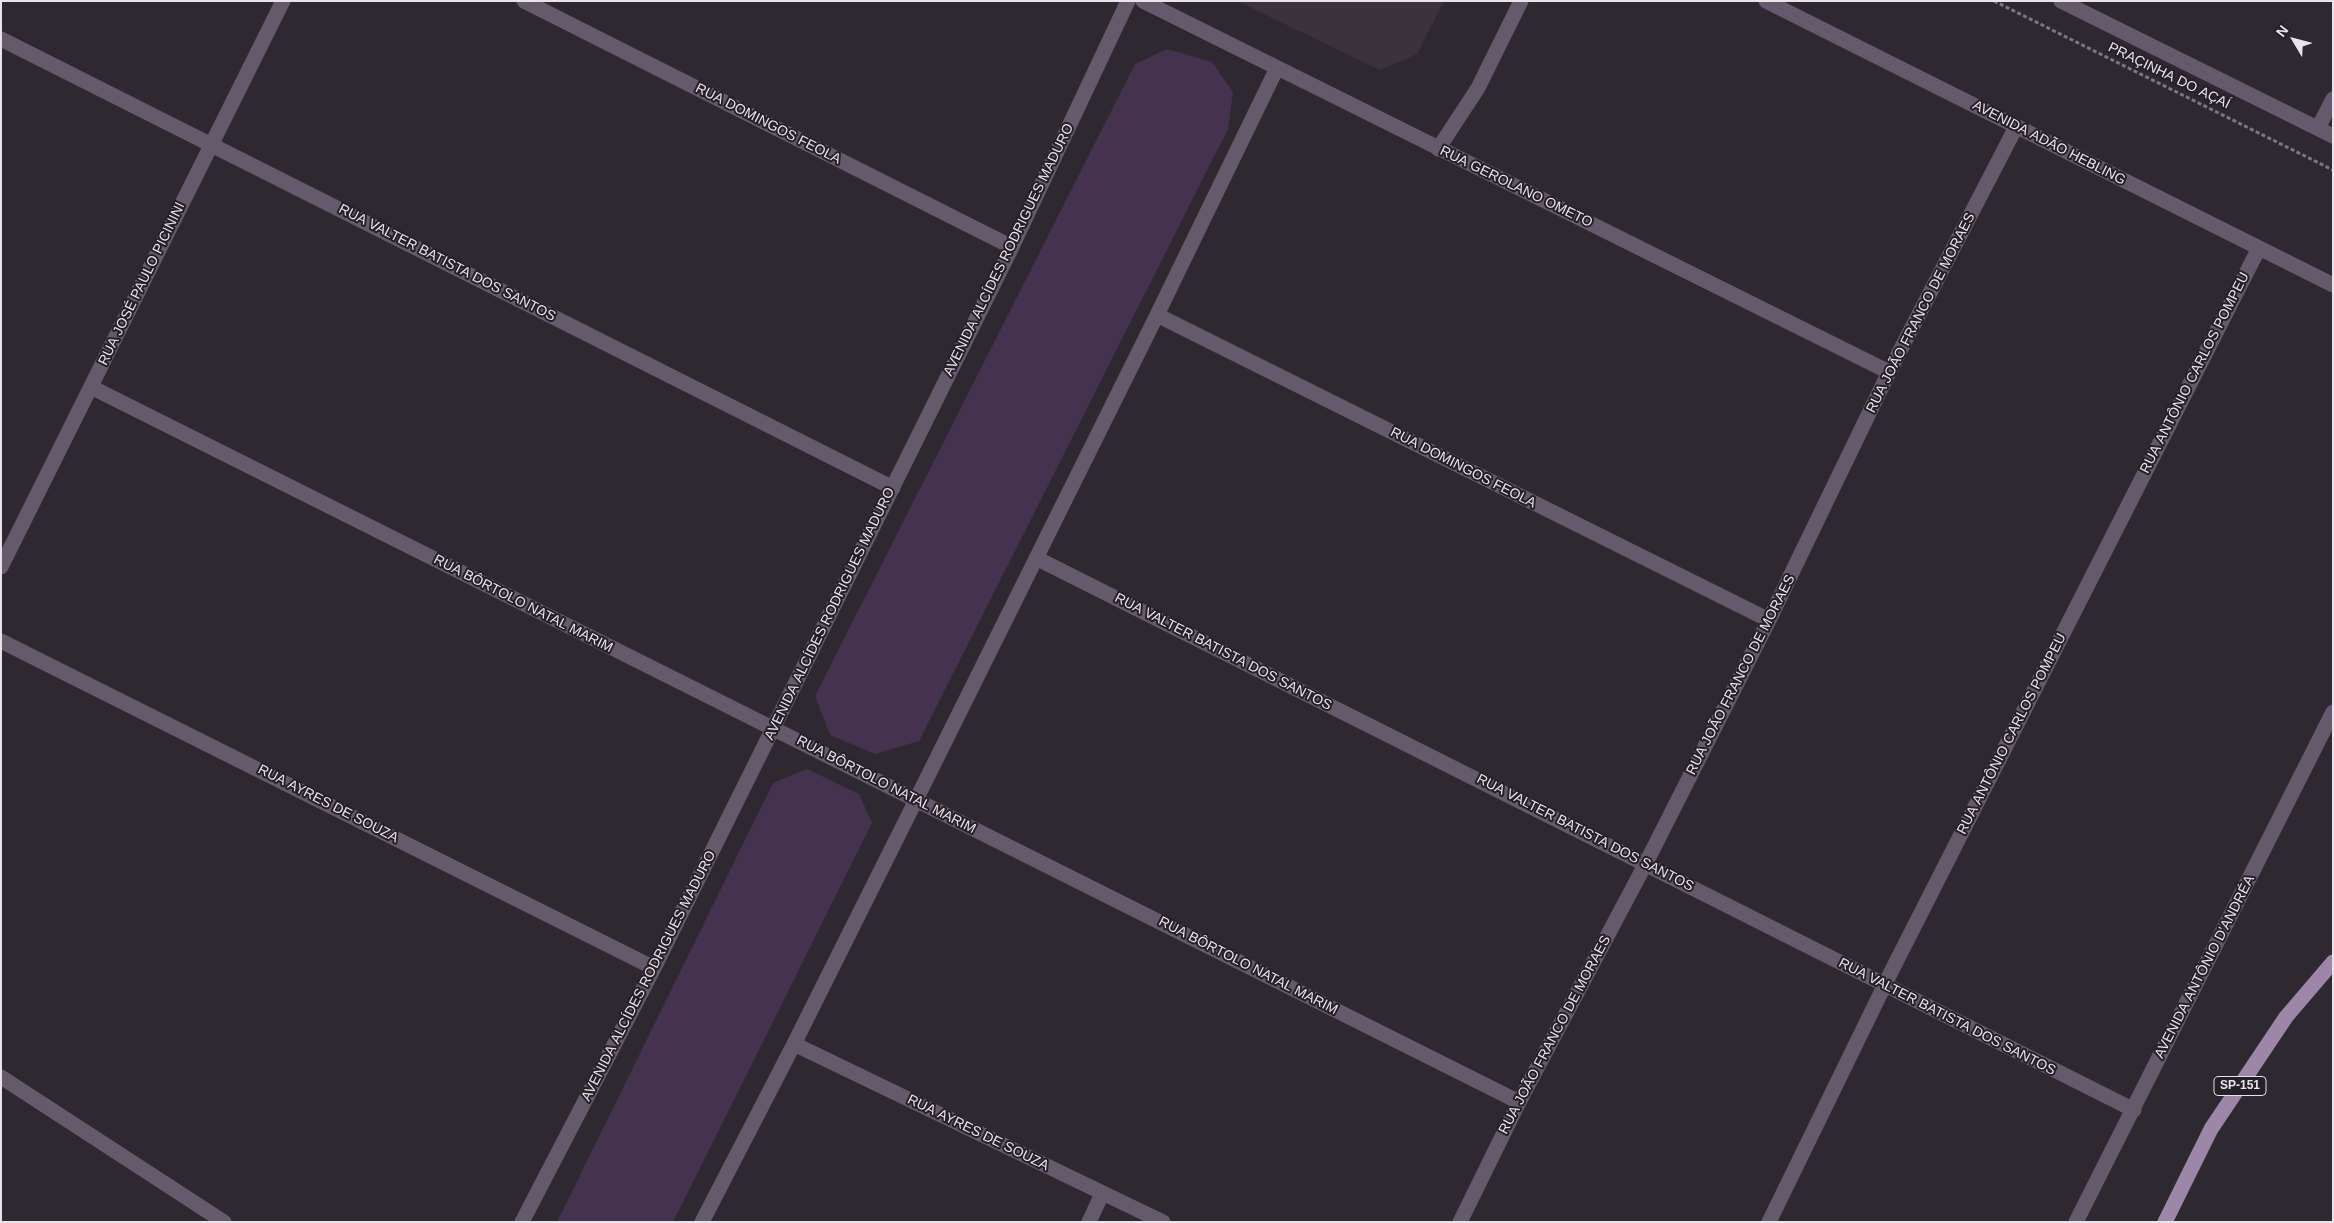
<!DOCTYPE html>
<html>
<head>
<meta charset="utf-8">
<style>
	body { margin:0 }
	#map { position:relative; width:2334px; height:1223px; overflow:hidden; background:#2e2931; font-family:Helvetica,sans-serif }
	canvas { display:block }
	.frame { position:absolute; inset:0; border:2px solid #e8e4e9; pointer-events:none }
	.north { position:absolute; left:2269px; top:15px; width:50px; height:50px; -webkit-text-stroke:4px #251f27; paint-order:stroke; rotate:307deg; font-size:14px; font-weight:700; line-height:20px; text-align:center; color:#e8e4e9 }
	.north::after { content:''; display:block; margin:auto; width:18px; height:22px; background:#e8e4e9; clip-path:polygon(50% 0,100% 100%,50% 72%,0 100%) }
</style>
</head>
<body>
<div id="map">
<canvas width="2334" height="1223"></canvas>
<div class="frame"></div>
<div class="north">N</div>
</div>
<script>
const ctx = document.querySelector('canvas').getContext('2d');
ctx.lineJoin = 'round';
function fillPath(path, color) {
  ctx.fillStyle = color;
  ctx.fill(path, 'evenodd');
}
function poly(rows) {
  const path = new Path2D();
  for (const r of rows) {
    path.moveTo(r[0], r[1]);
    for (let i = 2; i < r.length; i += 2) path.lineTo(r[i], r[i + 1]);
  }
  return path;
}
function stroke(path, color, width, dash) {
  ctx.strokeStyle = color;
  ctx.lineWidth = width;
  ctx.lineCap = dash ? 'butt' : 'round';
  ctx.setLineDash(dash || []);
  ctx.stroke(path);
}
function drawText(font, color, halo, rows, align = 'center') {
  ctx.font = font + ' Helvetica,sans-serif';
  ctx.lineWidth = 4;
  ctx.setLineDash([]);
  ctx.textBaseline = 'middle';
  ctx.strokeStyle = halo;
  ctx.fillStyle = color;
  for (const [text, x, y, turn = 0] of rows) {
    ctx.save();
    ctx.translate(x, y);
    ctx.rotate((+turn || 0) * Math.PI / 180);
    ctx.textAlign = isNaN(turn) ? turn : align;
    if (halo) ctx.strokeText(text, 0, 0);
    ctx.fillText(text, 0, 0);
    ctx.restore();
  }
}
fillPath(poly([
	[1237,1,1444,1,1417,54,1380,70]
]), '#3b323e');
fillPath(poly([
	[1167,49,1212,62,1233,92,1228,129,919,741,875,754,830,735,815,696,1135,64],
	[807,769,859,794,872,823,673,1222,557,1222,773,783]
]), '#45324e');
stroke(poly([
	[1994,1,2333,170]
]), '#7c777e', 3, [4, 2.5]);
stroke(poly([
	[524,1,1012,247],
	[1143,1,1889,372],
	[1766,1,2333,285],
	[2061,1,2333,136],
	[1,39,893,488],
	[2318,128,2333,99],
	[1438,149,1478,88,1521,1],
	[1157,315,1769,620],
	[91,387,1519,1102],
	[1036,558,2134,1110],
	[1,567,283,1],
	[1,641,654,968],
	[794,1044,1163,1222],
	[1,1077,224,1222],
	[522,1222,654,968,1012,247,1128,1],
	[702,1222,794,1044,916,800,1157,315,1277,68],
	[1089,1222,1102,1194],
	[1460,1222,1519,1102,1646,863,1769,620,1889,372,2016,127],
	[1769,1222,1891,972,2259,248],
	[2076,1222,2333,712]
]), '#655a6b', 15);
stroke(poly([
	[2165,1222,2211,1129,2286,1017,2333,962]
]), '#9e86a9', 15);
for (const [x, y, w] of [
	[2240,1086,52]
]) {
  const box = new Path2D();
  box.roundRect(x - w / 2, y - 9.5, w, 19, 4);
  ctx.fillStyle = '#251f27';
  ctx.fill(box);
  stroke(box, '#e8e4e9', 1);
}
drawText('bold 12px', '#e8e4e9', null, [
	["SP-151",2240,1086]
]);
drawText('14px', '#e8e4e9', '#251f27', [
	["PRAÇINHA DO AÇAÍ",2169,76,26],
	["RUA DOMINGOS FEOLA",768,124,27],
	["AVENIDA ADÃO HEBLING",2049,143,27],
	["RUA GEROLANO OMETO",1516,187,26],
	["AVENIDA ALCÍDES RODRIGUES MADURO",1009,250,-64],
	["RUA VALTER BATISTA DOS SANTOS",447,263,27],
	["RUA JOSÉ PAULO PICININI",142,284,-64],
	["RUA JOÃO FRANCO DE MORAES",1921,313,-63],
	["RUA ANTÔNIO CARLOS POMPEU",2195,373,-63],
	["RUA DOMINGOS FEOLA",1463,468,27],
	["RUA BÔRTOLO NATAL MARIM",523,604,27],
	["AVENIDA ALCÍDES RODRIGUES MADURO",830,614,-64],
	["RUA VALTER BATISTA DOS SANTOS",1223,652,27],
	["RUA JOÃO FRANCO DE MORAES",1741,675,-63],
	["RUA ANTÔNIO CARLOS POMPEU",2012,734,-63],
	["RUA BÔRTOLO NATAL MARIM",886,785,27],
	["RUA AYRES DE SOUZA",328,804,27],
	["RUA VALTER BATISTA DOS SANTOS",1585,833,27],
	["RUA BÔRTOLO NATAL MARIM",1248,966,27],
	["AVENIDA ANTÔNIO D'ANDRÉA",2205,967,-63],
	["AVENIDA ALCÍDES RODRIGUES MADURO",649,976,-63],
	["RUA VALTER BATISTA DOS SANTOS",1947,1017,27],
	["RUA JOÃO FRANCO DE MORAES",1555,1035,-62],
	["RUA AYRES DE SOUZA",978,1133,26]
]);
</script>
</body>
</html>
